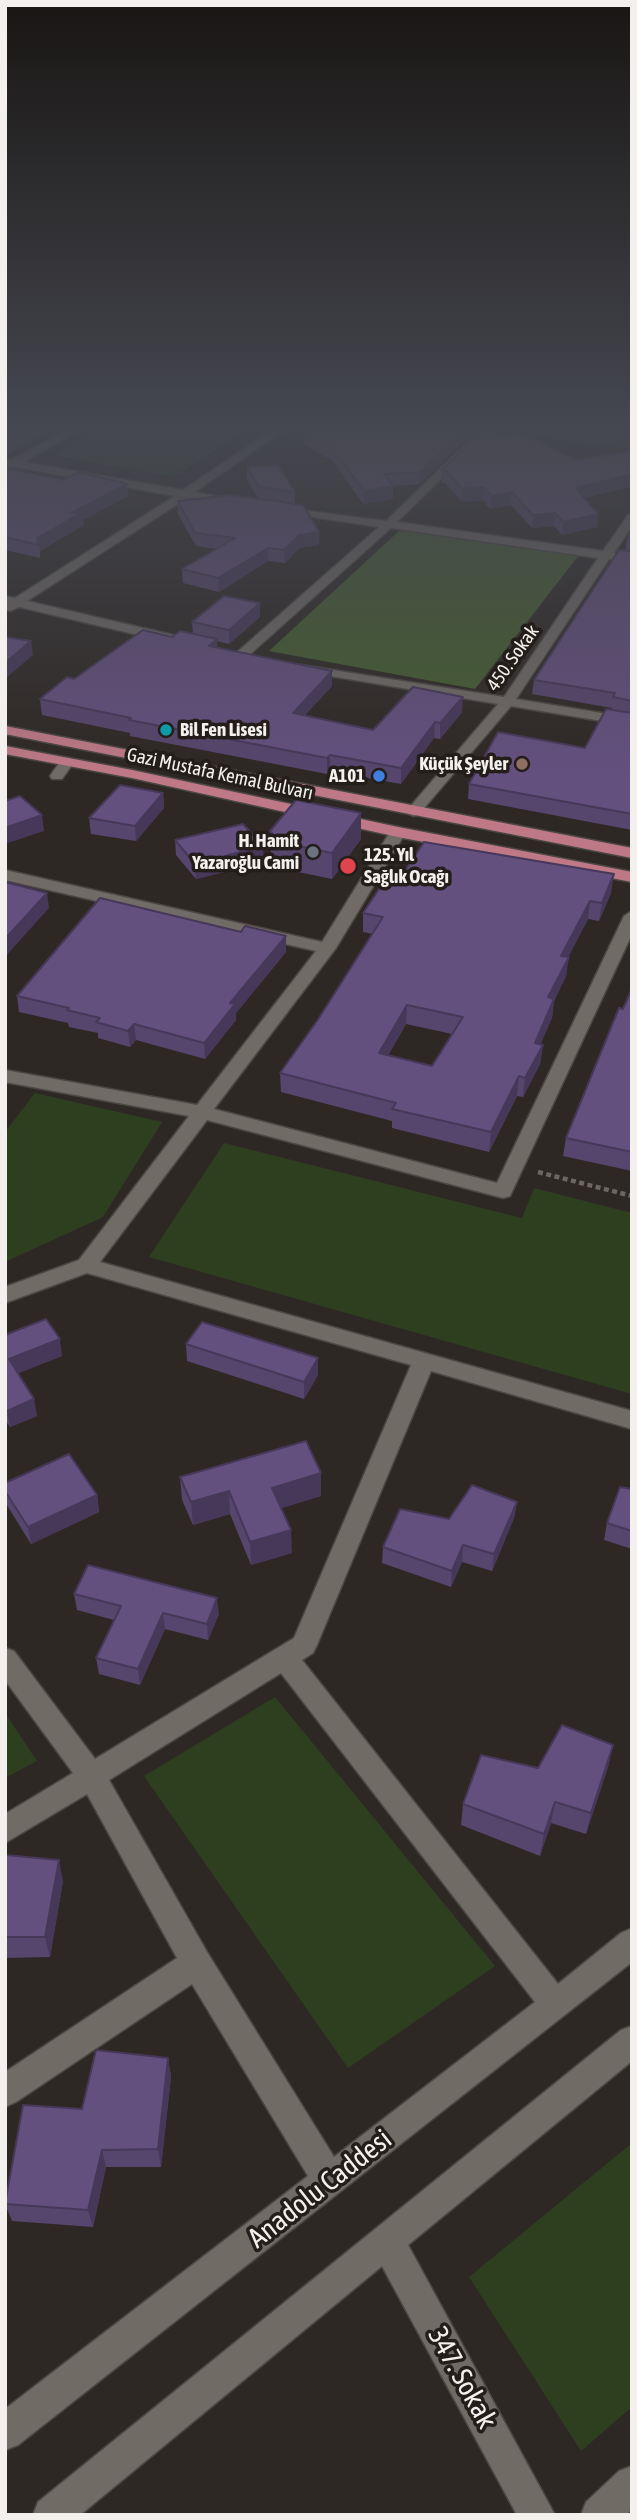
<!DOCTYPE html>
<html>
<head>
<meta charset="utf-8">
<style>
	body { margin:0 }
	#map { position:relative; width:637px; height:2520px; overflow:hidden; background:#2e2824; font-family:"Asap Condensed",sans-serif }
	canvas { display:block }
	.frame { position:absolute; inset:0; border:7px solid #f4f0ed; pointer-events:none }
</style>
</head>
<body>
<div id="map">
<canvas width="637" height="2520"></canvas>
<div class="frame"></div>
</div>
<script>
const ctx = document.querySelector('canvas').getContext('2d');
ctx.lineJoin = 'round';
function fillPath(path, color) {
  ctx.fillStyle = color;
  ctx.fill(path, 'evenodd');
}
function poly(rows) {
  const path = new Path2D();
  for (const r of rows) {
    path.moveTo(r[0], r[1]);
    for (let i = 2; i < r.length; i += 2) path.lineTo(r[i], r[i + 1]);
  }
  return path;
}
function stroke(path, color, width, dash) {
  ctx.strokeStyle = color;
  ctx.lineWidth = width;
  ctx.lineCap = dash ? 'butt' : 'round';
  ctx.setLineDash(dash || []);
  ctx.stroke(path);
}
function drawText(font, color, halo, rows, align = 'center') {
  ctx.font = font + ' "Asap Condensed",sans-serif';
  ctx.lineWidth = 7;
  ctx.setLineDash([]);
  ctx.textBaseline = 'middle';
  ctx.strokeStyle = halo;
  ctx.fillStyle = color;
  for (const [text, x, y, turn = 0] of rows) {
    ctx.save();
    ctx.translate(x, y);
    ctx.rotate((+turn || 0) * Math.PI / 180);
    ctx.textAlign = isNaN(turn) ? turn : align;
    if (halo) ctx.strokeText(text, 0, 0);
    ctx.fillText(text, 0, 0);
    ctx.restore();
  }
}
fillPath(poly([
	[108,423,237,423,252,426,173,477,53,455],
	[499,423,632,423,632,449,492,431],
	[35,1093,162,1122,103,1217,5,1262,5,1132],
	[224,1143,522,1218,534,1188,632,1213,632,1394,149,1257],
	[275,1697,495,1966,348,2068,144,1776],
	[5,1713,37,1761,5,1778],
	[632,2143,632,2407,581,2451,469,2277]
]), '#2e3f20');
fillPath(poly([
	[400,530,579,555,475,689,269,651]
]), '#455e2f');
const minor = poly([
	[79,423,92,423,24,462,183,490,282,423,294,423,195,492,234,500,234,504,187,498,27,601,173,635,173,641,168,642,19,607,10,611,5,609,5,596,15,598,175,496,15,467,5,468,5,459,12,460,79,423],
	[487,423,498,423,397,522,603,551,628,515,632,514,632,526,614,553,632,555,632,563,609,559,516,699,632,718,632,726,511,706,419,814,414,816,409,814,406,811,409,808,498,704,306,672,299,668,301,665,504,697,598,558,391,528,247,657,237,657,235,654,379,527,280,512,274,509,276,507,386,521,487,423],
	[67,758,72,759,74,762,72,765,62,779,52,779,50,776,52,773,62,759,67,758],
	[398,827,406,832,336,948,214,1109,497,1183,624,916,632,911,632,934,510,1196,503,1198,207,1120,100,1262,632,1411,632,1429,431,1371,317,1645,313,1653,302,1660,558,1984,621,1933,632,1928,632,1962,18,2445,5,2450,5,2409,308,2176,192,1984,16,2102,5,2107,5,2072,177,1958,87,1794,5,1843,5,1814,73,1773,5,1680,5,1648,14,1651,95,1759,294,1638,411,1365,87,1273,5,1303,5,1287,79,1260,189,1116,5,1082,5,1070,197,1105,316,951,5,880,5,870,322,942,390,832,398,827],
	[281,1673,535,2002,334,2157,207,1952,109,1780,281,1673],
	[632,2026,632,2061,408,2245,555,2515,517,2515,382,2266,80,2515,33,2515,38,2502,621,2030,632,2026],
	[632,2466,632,2509,626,2515,581,2515,586,2502,619,2471,632,2466]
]);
const major = poly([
	[5,726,632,848,632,858,5,734,5,726],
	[5,746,132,770,398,827,632,872,632,882,398,837,132,778,5,754,5,746]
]);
stroke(minor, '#4b4743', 3);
stroke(major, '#4b4743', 3);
stroke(poly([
	[538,1172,632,1196]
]), '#6d6764', 4.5, [5, 3.5]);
fillPath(minor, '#716b66');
fillPath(major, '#bf7986');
fillPath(poly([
	[343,423,480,423,480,426,419,484,393,486,393,499,363,504,333,461,304,444,304,431,347,424],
	[499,436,576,460,632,451,632,486,585,498,597,527,562,535,554,526,532,528,511,505,490,509,483,500,462,502,445,483,441,483,442,470],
	[247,467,295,492,295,504,319,545,299,548,285,563,268,561,219,592,183,583,182,569,217,549,196,546,178,514,178,501,259,499,247,480],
	[5,468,64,480,127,484,128,496,83,520,84,525,40,551,40,558,5,550],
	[632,532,632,830,468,799,469,784,585,748,611,710,612,708,532,694,534,680,625,550,627,538],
	[260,603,260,617,229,644,217,641,217,647,332,686,305,715,373,730,462,712,440,739,434,738,401,784,330,771,327,774,130,736,130,733,42,715,40,699,74,679,172,637,193,634,192,622],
	[163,793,164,808,136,841,91,834,89,818],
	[361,813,361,839,332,879,279,868,271,857,270,831],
	[175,840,264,862,196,879,176,855],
	[399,880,611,893,599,921,588,919,568,957,566,976,554,1001,552,1018,540,1044,543,1045,540,1064,523,1097,517,1096,489,1152,392,1128,392,1121,281,1092,280,1073,317,1021,373,934,363,932,363,913],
	[406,1024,452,1034,432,1066,388,1055],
	[286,952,236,1013,236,1020,205,1059,136,1040,130,1047,98,1038,98,1033,69,1027,68,1023,19,1012,17,996],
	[632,988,632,1171,563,1156,566,1138],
	[5,1335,62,1356,18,1373,37,1416,10,1427,5,1420],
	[186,1344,318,1375,304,1399,187,1361],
	[321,1473,321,1496,281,1508,292,1553,251,1565,230,1514,193,1525,182,1500,180,1477],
	[5,1483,97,1495,99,1512,31,1544,5,1502],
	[632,1489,632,1549,604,1540,607,1523],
	[517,1502,514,1518,492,1571,462,1562,451,1587,382,1563,383,1547,449,1519],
	[74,1594,219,1614,208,1640,165,1629,140,1685,99,1674,96,1658,114,1620,77,1610],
	[613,1745,608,1767,586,1834,551,1823,540,1856,461,1825,463,1804,538,1768],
	[5,1855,63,1881,50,1957,5,1958],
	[168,2058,171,2077,161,2167,106,2167,93,2227,12,2221,5,2204,82,2109]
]), '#56456d');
fillPath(poly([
	[40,423,64,423,5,455,5,442],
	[471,423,480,423,480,426,419,484,420,472],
	[632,474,632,486,575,500,576,488],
	[127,484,128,496,83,520,84,525,40,551,37,538,71,513],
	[393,486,393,499,363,504,364,491],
	[484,487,483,500,462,502,462,489],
	[512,492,511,505,490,509,491,496],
	[555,513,554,526,532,528,533,515],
	[598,514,597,527,562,535,563,522],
	[319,532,319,545,299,548,285,563,284,550,299,535],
	[268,548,268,561,219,592,218,578],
	[260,603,260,617,229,644,229,630],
	[217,639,217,654,209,646],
	[31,641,33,655,5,679,5,663],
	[332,671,332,686,293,728,293,713],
	[463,697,462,712,440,739,440,723],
	[435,722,434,738,401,784,401,768],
	[330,755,330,771,327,774,327,758],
	[163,793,164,808,136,841,135,826],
	[361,813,361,839,332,879,332,853],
	[42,815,44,831,5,844,5,828],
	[263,846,264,862,196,879,195,864],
	[614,874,611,893,599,921,602,903],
	[47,893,49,908,5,957,5,939],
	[590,901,588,919,559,975,561,956],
	[286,936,286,952,236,1013,236,1020,205,1059,204,1043,230,1003],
	[569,957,566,976,554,1001,552,1018,533,1062,535,1043,548,997],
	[407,1005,406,1024,379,1072,379,1053],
	[134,1024,136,1040,130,1047,128,1031],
	[543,1045,540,1064,523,1097,525,1078],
	[519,1076,517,1096,489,1152,491,1132],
	[60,1339,62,1356,12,1376,9,1359],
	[318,1358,318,1375,304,1399,304,1382],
	[34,1399,37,1416,10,1427,7,1411],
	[321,1473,321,1496,273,1511,272,1488],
	[229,1491,230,1514,193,1525,191,1502],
	[97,1495,99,1512,31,1544,28,1527],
	[517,1502,514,1518,492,1571,494,1554],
	[291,1530,292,1553,251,1565,250,1542],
	[463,1545,462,1562,451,1587,452,1571],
	[217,1598,219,1614,208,1640,207,1624],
	[163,1613,165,1629,140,1685,138,1669],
	[613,1745,608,1767,586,1834,591,1813],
	[555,1802,551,1823,540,1856,544,1834],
	[59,1860,63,1881,50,1957,45,1937],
	[168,2058,171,2077,161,2167,158,2149],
	[102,2150,106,2167,93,2227,88,2210]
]), '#463859');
const building = poly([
	[5,423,40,423,5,442,5,423],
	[352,423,471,423,420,472,384,474,393,486,364,491,333,449,304,431,352,423],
	[489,424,499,436,520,433,576,460,632,451,632,474,576,488,598,514,563,522,555,513,533,515,512,492,491,496,484,487,462,489,446,470,442,470,489,424],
	[278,465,295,492,259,487,247,467,278,465],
	[5,468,64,480,79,472,127,484,71,513,83,512,37,538,39,545,5,537,5,468],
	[231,495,303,505,319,532,299,535,284,550,268,548,218,578,182,569,235,538,195,533,178,501,231,495],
	[632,532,632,539,627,538,632,532],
	[619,550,632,551,632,701,613,697,615,693,534,680,619,550],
	[224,596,260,603,229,630,192,622,224,596],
	[143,630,172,637,180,631,217,639,209,646,332,671,293,713,373,730,413,687,463,697,440,723,435,722,401,768,330,755,327,758,129,720,131,718,40,699,67,677,74,679,143,630],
	[5,637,31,641,5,663,5,637],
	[606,709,632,713,632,814,469,784,498,732,585,748,606,709],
	[120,785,163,793,135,826,89,818,120,785],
	[20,796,42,815,5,828,5,801,20,796],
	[296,800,361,813,332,853,279,842,270,831,296,800],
	[243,824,263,846,195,864,175,840,243,824],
	[424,842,614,874,602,903,590,901,561,956,569,957,548,997,554,999,535,1043,543,1045,525,1078,519,1076,491,1132,392,1109,396,1103,280,1073,317,1021,383,917,363,913,387,877,399,880,424,842],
	[407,1005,463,1017,432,1066,379,1053,407,1005],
	[5,882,47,893,5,939,5,882],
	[100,898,241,932,245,926,286,936,230,1003,235,1004,204,1043,134,1024,128,1031,96,1022,100,1018,67,1010,69,1008,17,996,100,898],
	[632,988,632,1152,566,1138,619,1008,623,1009,632,988],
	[46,1319,60,1339,9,1359,34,1399,7,1411,5,1409,5,1335,46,1319],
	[202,1322,318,1358,304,1382,186,1344,202,1322],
	[306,1441,321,1473,272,1488,291,1530,250,1542,229,1491,191,1502,180,1477,306,1441],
	[69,1454,97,1495,28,1527,5,1491,5,1483,69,1454],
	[472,1485,517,1502,494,1554,463,1545,452,1571,383,1547,400,1509,449,1519,472,1485],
	[620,1487,632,1489,632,1531,607,1523,620,1487],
	[88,1565,217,1598,207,1624,163,1613,138,1669,96,1658,121,1606,74,1594,88,1565],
	[562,1725,613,1745,591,1813,555,1802,544,1834,463,1804,481,1755,538,1768,562,1725],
	[5,1855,59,1860,45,1937,5,1937,5,1855],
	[96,2050,168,2058,158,2149,102,2150,88,2210,5,2204,23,2105,82,2109,96,2050]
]);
fillPath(building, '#64507f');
stroke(building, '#463859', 2);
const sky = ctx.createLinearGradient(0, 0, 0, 776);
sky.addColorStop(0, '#191614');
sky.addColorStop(0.55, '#464850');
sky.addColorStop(1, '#46485000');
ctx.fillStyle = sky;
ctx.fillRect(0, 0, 637, 776);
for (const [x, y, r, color] of [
	[166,730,7,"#0f9aa8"],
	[522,764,7,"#8d6e63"],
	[379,776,7,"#3f7fe0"],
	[313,852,7,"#6b7280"],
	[348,866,9,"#e0444e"]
]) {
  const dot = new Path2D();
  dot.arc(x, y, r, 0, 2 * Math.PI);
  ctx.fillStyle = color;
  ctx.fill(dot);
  stroke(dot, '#241e1a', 2.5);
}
drawText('19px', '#f4f0ed', '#241e1a', [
	["450. Sokak",513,658,-55],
	["Gazi Mustafa Kemal Bulvarı",220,774,12]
]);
drawText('bold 19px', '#f4f0ed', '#241e1a', [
	["Bil Fen Lisesi",180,730,"left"],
	["Küçük Şeyler",508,764],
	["A101",365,776],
	["H. Hamit",299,841],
	["Yazaroğlu Cami",299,863],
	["125. Yıl",364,855,"left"],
	["Sağlık Ocağı",364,877,"left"]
], 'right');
drawText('28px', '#f4f0ed', '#241e1a', [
	["Anadolu Caddesi",320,2189,-38],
	["347. Sokak",462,2378,61]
]);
</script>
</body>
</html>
